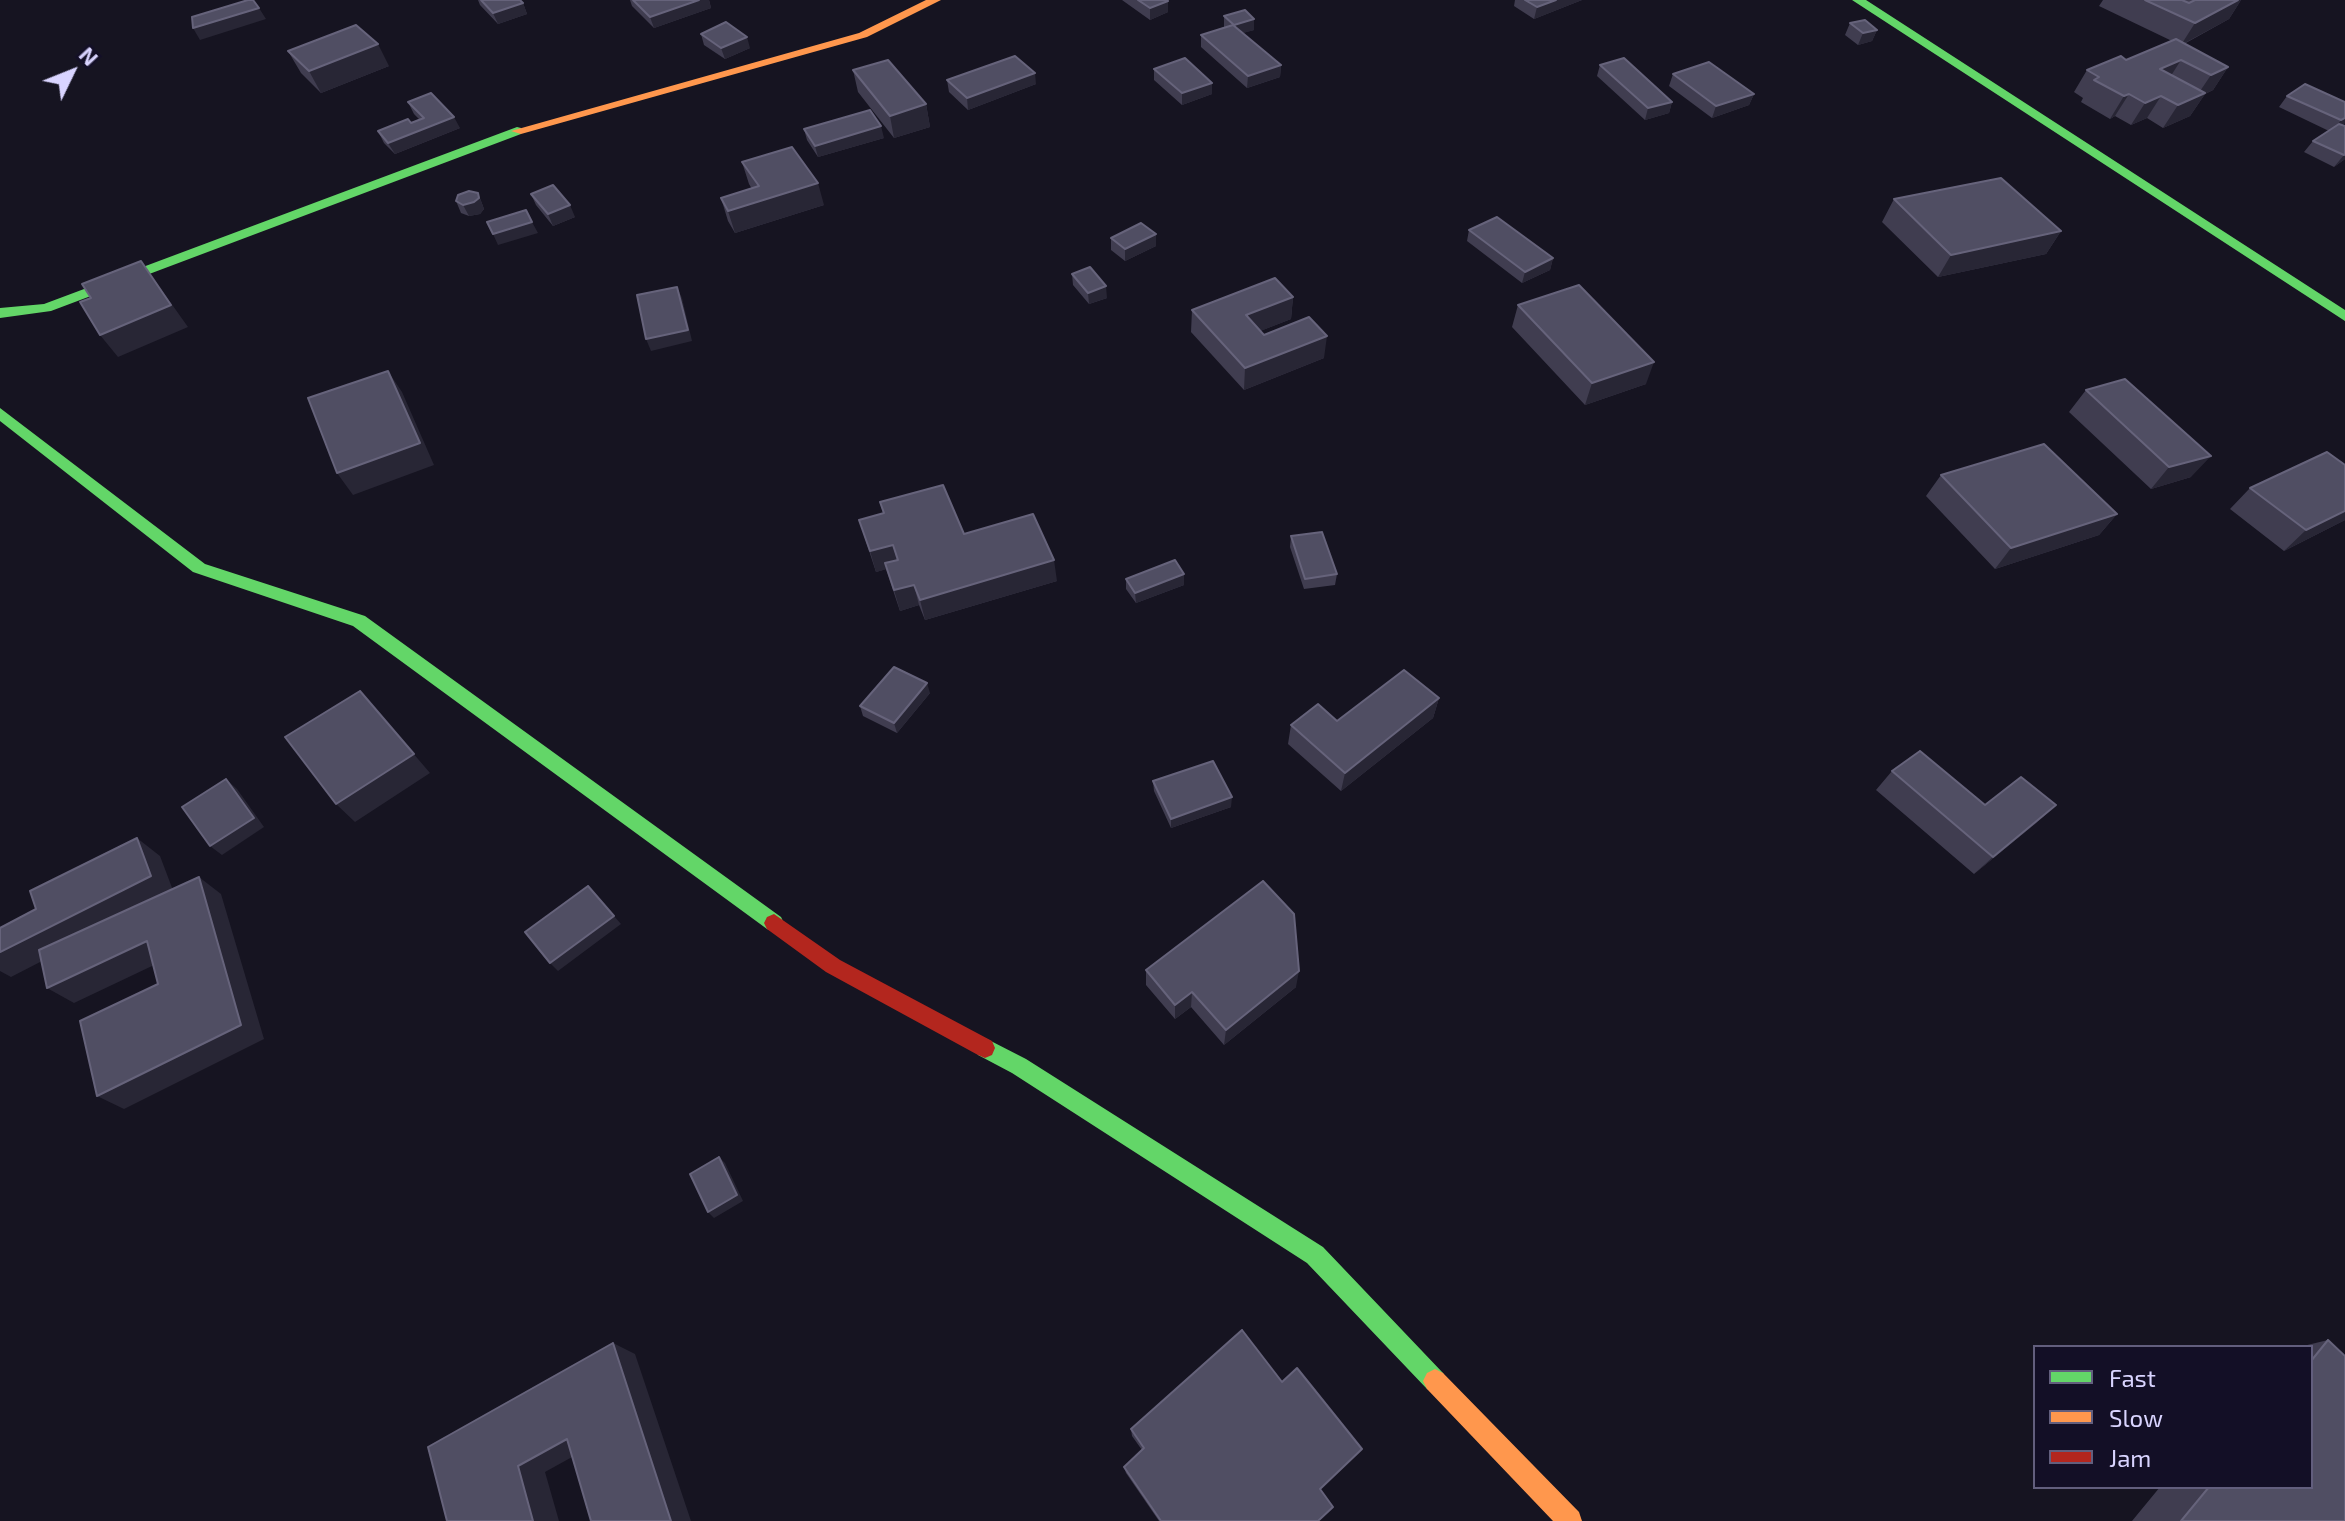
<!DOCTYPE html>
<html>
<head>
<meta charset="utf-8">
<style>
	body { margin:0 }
	#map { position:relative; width:2345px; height:1521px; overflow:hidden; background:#161421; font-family:"Exo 2",sans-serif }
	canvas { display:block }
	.legend { position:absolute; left:2033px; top:1345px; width:280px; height:144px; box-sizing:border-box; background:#130f26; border:2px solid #625e7d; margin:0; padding:10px 14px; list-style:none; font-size:24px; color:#d9d4ff }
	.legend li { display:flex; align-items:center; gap:16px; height:40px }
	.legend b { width:40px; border:2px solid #625e7d }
	.north { position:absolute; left:32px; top:32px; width:80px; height:80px; -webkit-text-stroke:6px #130f26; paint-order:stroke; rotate:47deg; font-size:22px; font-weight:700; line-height:32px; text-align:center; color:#d9d4ff }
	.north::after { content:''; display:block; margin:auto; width:28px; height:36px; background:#d9d4ff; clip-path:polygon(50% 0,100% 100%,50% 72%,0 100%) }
</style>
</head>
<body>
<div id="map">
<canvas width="2345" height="1521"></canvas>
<ul class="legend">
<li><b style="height:10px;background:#63d668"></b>Fast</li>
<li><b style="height:10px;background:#ff974d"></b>Slow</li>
<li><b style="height:10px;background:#b3261e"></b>Jam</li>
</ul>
<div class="north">N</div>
</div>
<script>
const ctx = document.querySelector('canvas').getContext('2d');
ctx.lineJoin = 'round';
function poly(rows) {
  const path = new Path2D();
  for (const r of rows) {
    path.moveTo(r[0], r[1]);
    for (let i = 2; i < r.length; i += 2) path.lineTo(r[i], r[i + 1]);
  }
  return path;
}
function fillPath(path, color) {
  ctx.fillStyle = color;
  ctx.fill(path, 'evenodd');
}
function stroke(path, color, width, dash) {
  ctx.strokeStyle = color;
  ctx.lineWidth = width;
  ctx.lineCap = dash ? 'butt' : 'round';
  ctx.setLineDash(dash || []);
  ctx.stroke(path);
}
fillPath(poly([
	[1852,0,1866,0,2345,310,2345,321,1852,0],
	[517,127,521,128,521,134,51,311,0,318,0,308,44,304,517,127],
	[0,408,205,564,365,616,781,917,784,923,781,929,774,932,767,929,353,626,193,572,0,421,0,408],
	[985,1038,1026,1059,1323,1247,1443,1373,1447,1381,1443,1389,1435,1393,1427,1389,1307,1263,1012,1073,978,1055,975,1048,978,1041,985,1038]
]), '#63d668');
fillPath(poly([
	[926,0,941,0,867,37,521,134,511,131,859,33,926,0],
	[1435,1369,1443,1373,1579,1512,1582,1521,1553,1521,1427,1389,1423,1381,1427,1373,1435,1369]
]), '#ff974d');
fillPath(poly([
	[774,914,840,960,992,1041,995,1048,992,1055,985,1058,978,1055,826,972,767,929,764,923,767,917,774,914]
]), '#b3261e');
fillPath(poly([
	[478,0,520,0,523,3,527,14,498,24,480,5],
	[630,0,709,0,711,8,654,28,632,6],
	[1122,0,1167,0,1168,12,1150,20],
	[1515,0,1582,0,1534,19,1514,6],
	[2103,0,2241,0,2229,19,2184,44,2228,67,2213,90,2205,94,2190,116,2163,128,2147,118,2131,125,2115,116,2110,119,2081,102,2083,98,2074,92,2087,70,2126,60,2172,41,2099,6],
	[1224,16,1254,30,1242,33,1281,65,1280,77,1247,88,1201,47,1201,35,1224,27],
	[1850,23,1877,30,1872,41,1858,45,1845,35],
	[701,34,750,48,725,59,704,45],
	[288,51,389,66,321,93,301,73],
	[1600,65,1672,102,1669,113,1645,120,1597,76],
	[1154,69,1212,83,1212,94,1182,105,1154,80],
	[853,70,926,104,930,127,894,138,858,92],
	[1673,74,1754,94,1749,105,1712,118,1669,86],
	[947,80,1036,84,968,110,949,92],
	[2287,96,2345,102,2345,123,2342,125,2345,126,2345,159,2334,167,2304,152,2313,141,2329,131,2279,107],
	[408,102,460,128,395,154,384,143,378,131,411,123,419,119,414,114],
	[804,129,884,138,818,157,807,140],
	[742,162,824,205,735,233,728,221,721,198,752,189,749,184],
	[478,193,484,209,480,214,469,216,461,213,456,201],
	[531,194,575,217,553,226,536,205],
	[1894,199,2061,231,2046,254,1938,277,1882,222],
	[1469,230,1553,258,1550,270,1522,283,1467,241],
	[1156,234,1156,246,1125,261,1111,250,1111,238],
	[1072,274,1107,298,1089,304,1073,285],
	[1293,297,1291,319,1260,331,1264,335,1324,358,1244,390,1191,332,1192,310],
	[1518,305,1646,384,1585,405,1512,327],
	[2086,390,2191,477,2151,489,2069,412],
	[1941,475,2117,514,2099,535,1995,569,1926,496],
	[2250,488,2345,520,2284,551,2230,509],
	[880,502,964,534,1057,581,925,620,919,605,900,611,886,569,876,572,859,520,883,514],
	[1291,536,1337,574,1335,585,1304,589,1290,547],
	[1184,574,1184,585,1136,603,1126,589,1126,579],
	[930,693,897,733,863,716,860,706],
	[1439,698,1433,718,1341,791,1288,744,1291,725,1337,721],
	[1892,771,1985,805,2056,805,2036,823,1974,874,1876,790],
	[1153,781,1231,807,1171,828,1154,791],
	[1146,970,1296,987,1224,1045,1191,1007,1175,1019,1146,985],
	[2328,1340,2345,1521,2132,1521,2160,1487,2311,1487,2311,1347,2299,1347],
	[1131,1429,1320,1489,1318,1521,1159,1521,1126,1473,1124,1467,1142,1450,1132,1436]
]), '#403d50');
fillPath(poly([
	[699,0,709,0,711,8,654,28,650,17],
	[1556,0,1582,0,1534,19,1537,7],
	[2238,0,2241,0,2229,19,2181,45,2195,23],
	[1168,1,1168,12,1150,20,1150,8],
	[523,3,527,14,498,24,493,13],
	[259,8,266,19,200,40,193,28],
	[1254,19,1254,30,1233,36,1234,25],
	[1877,30,1872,41,1858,45,1863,33],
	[747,37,750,48,725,59,721,48],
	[378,44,389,66,321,93,309,71],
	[2181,60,2167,82,2160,69],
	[1281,65,1280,77,1247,88,1248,76],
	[2228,67,2213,90,2205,94,2190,116,2163,128,2178,105,2196,97,2211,75],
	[1035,73,1036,84,968,110,967,98],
	[1212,83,1212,94,1182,105,1182,93],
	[1754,94,1749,105,1712,118,1716,106],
	[2129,94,2115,116,2110,119,2124,96],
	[2161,96,2147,118,2131,125,2145,103],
	[1672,102,1669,113,1645,120,1648,108],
	[926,104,930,127,894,138,890,116],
	[454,117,460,128,395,154,388,143],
	[2345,118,2345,123,2332,132,2341,120],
	[881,126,884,138,818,157,815,146],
	[2345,154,2345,159,2334,167,2344,155],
	[818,183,824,205,735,233,728,211],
	[478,193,484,209,480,214,469,216,463,205],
	[570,205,575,217,553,226,548,214],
	[532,222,538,233,498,245,493,234],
	[2061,231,2046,254,1938,277,1951,255],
	[1156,234,1156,246,1125,261,1125,249],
	[1553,258,1550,270,1522,283,1525,272],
	[141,261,188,327,118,357,100,335],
	[1106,286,1107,298,1089,304,1088,293],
	[677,287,682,298,692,341,651,351,646,339],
	[1293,297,1291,319,1245,337,1246,315],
	[1327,336,1324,358,1244,390,1245,368],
	[1654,362,1646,384,1585,405,1592,383],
	[388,371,402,392,434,465,353,495,337,473],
	[2211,456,2191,477,2151,489,2169,467],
	[2345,511,2345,520,2284,551,2306,530],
	[2117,514,2099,535,1995,569,2011,548],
	[893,545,898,566,876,572,870,551],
	[1054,560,1057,581,925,620,920,600],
	[1184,574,1184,585,1136,603,1135,593],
	[914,585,919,605,900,611,894,590],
	[927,683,930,693,897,733,894,723],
	[1439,698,1433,718,1341,791,1345,773],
	[377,711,430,773,355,822,336,804],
	[226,779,237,789,264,827,222,855,210,846],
	[1232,797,1231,807,1171,828,1171,819],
	[2056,805,2036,823,1974,874,1993,857],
	[137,838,160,856,174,893,11,977,0,971,0,952],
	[199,877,221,894,264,1039,124,1109,97,1096,241,1025],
	[614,916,621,924,558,971,550,963],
	[147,941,171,957,74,1003,47,988],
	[1299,971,1296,987,1224,1045,1226,1030],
	[1192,992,1191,1007,1175,1019,1175,1005],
	[719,1157,725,1163,743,1201,714,1218,708,1212],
	[613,1343,635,1354,691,1521,671,1521],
	[567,1439,592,1446,545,1472,559,1521,533,1521,518,1466]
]), '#282635');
const building = poly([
	[248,0,253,0,259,8,193,28,192,17,248,0],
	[481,0,520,0,523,3,493,13,481,0],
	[633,0,699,0,650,17,633,0],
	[1138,0,1167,0,1168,1,1150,8,1138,0],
	[1525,0,1556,0,1537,7,1525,0],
	[2145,0,2182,0,2189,3,2195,0,2238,0,2195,23,2145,0],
	[1245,10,1254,19,1234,25,1224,16,1245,10],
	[1865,20,1877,30,1863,33,1850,23,1865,20],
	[726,22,747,37,721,48,701,34,726,22],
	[356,25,378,44,309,71,288,51,356,25],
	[1233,25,1281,65,1248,76,1201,35,1233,25],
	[2176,39,2228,67,2211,75,2181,60,2160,69,2205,93,2178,105,2161,96,2145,103,2129,94,2124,96,2094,80,2099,77,2087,70,2121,56,2126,60,2176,39],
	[1015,56,1035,73,967,98,947,80,1015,56],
	[1185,58,1212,83,1182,93,1154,69,1185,58],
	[1624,58,1672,102,1648,108,1600,65,1624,58],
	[888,60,926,104,890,116,853,70,888,60],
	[1709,62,1754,94,1716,106,1673,74,1709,62],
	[2305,84,2345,102,2345,118,2341,120,2287,96,2305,84],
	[431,93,454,117,388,143,378,131,408,119,411,123,424,118,408,102,431,93],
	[870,110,881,126,815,146,804,129,870,110],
	[2339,124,2345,126,2345,154,2344,155,2313,141,2339,124],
	[792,147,818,183,728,211,721,198,759,186,742,162,792,147],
	[2001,178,2061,231,1951,255,1894,199,2001,178],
	[553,185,570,205,548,214,531,194,553,185],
	[469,191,478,193,479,198,474,202,463,205,456,201,458,195,469,191],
	[526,210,532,222,493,234,487,222,526,210],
	[1497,217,1553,258,1525,272,1469,230,1497,217],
	[1141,223,1156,234,1125,249,1111,238,1141,223],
	[141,261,171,305,100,335,80,302,91,298,82,284,141,261],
	[1090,267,1106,286,1088,293,1072,274,1090,267],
	[1275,278,1293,297,1246,315,1264,335,1309,317,1327,336,1245,368,1192,310,1275,278],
	[1579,285,1654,362,1592,383,1518,305,1579,285],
	[677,287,688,330,646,339,637,295,677,287],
	[388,371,420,443,337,473,308,398,388,371],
	[2125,379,2211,456,2169,467,2086,390,2125,379],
	[2044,444,2117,514,2011,548,1941,475,2044,444],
	[2327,452,2345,465,2345,511,2306,530,2250,488,2327,452],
	[943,485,964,534,1033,514,1054,560,920,600,914,585,894,590,885,563,898,560,893,545,870,551,859,520,884,513,880,502,943,485],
	[1322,532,1337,574,1305,579,1291,536,1322,532],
	[1175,560,1184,574,1135,593,1126,579,1175,560],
	[894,667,927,683,894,723,860,706,894,667],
	[1404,670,1439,698,1345,773,1291,725,1318,704,1337,721,1404,670],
	[360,691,414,754,336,804,285,737,360,691],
	[1920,751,1985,805,2021,777,2056,805,1993,857,1892,771,1920,751],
	[1213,761,1232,797,1171,819,1153,781,1213,761],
	[226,779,254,818,210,846,182,807,226,779],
	[137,838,151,876,0,952,0,928,36,909,30,891,137,838],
	[199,877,241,1025,97,1096,80,1021,158,984,147,941,47,988,39,950,199,877],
	[1263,881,1294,914,1299,971,1226,1030,1192,992,1175,1005,1146,970,1263,881],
	[588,886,614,916,550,963,525,932,588,886],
	[719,1157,737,1195,708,1212,690,1174,719,1157],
	[1242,1330,1282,1382,1297,1368,1362,1449,1320,1489,1333,1507,1318,1521,1161,1521,1124,1467,1144,1448,1131,1429,1242,1330],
	[2328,1340,2345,1356,2345,1521,2181,1521,2209,1487,2311,1487,2311,1361,2328,1340],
	[613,1343,671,1521,591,1521,567,1439,518,1466,533,1521,447,1521,428,1447,613,1343]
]);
fillPath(building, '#504e63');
stroke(building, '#66637b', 2);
</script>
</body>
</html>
